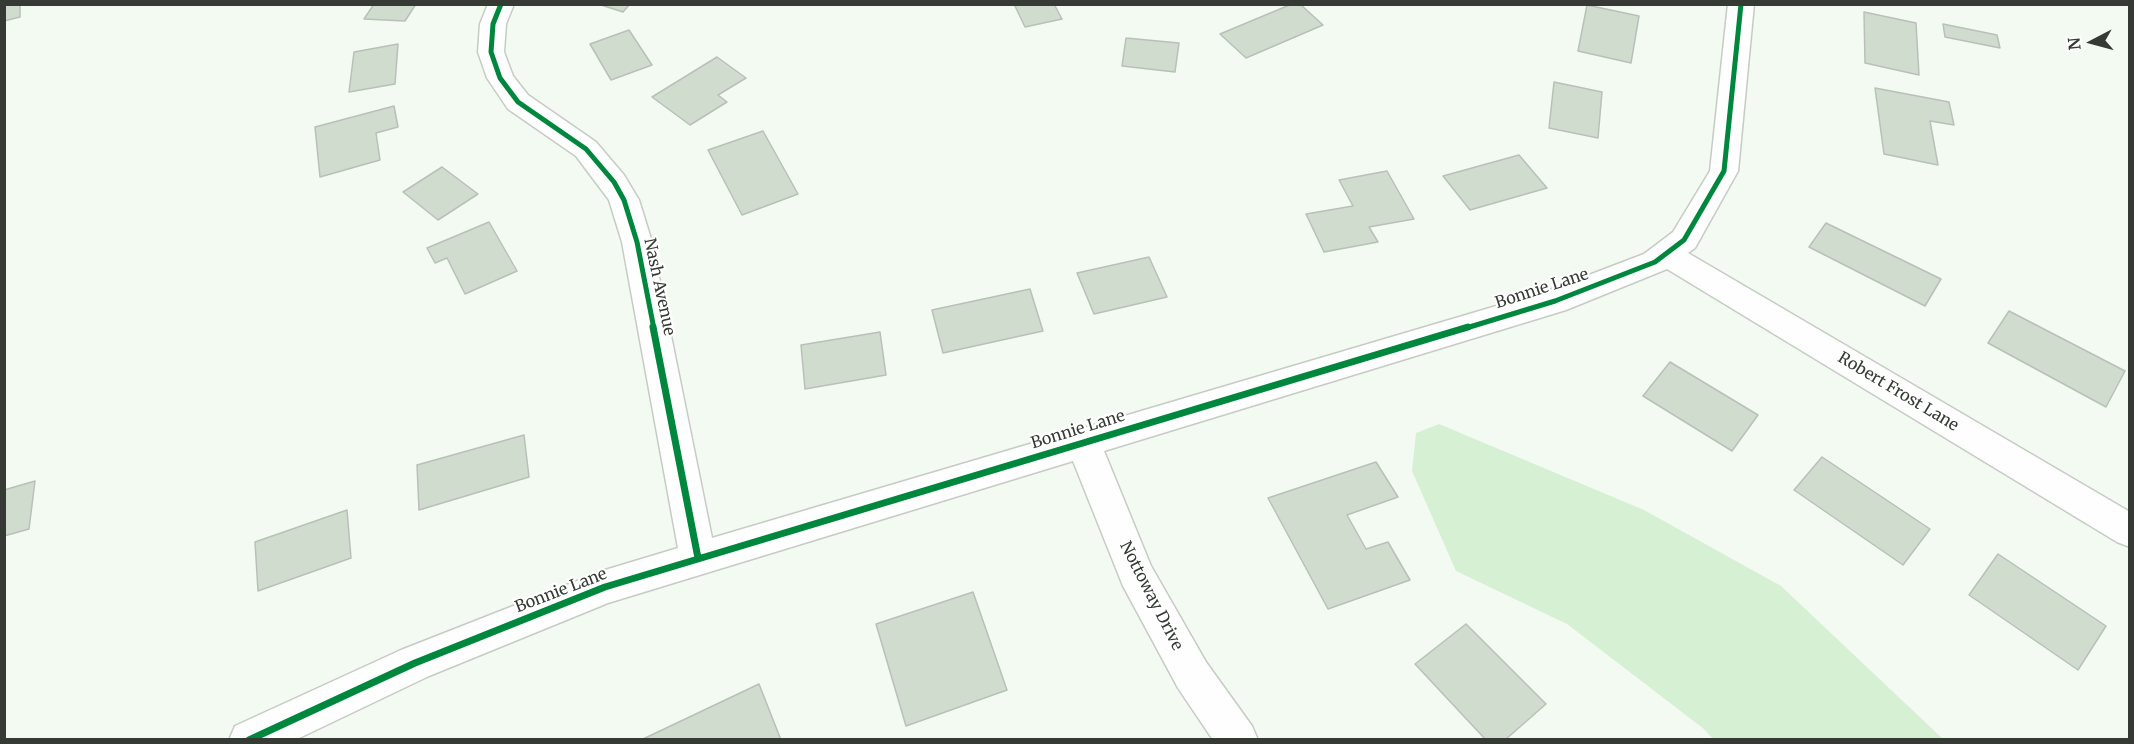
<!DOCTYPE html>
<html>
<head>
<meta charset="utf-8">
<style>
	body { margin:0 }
	#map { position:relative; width:2134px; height:744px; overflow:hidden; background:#f3faf2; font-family:Merriweather,serif }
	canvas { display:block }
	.frame { position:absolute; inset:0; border:6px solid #353a34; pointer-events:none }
	.north { position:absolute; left:2062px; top:12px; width:60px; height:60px; -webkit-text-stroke:4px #fff; paint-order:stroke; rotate:264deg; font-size:16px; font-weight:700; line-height:24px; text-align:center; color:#353a34 }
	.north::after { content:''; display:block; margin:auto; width:21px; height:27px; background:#353a34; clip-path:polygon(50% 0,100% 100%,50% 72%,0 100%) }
</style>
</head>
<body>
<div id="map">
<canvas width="2134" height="744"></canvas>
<div class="frame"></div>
<div class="north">N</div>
</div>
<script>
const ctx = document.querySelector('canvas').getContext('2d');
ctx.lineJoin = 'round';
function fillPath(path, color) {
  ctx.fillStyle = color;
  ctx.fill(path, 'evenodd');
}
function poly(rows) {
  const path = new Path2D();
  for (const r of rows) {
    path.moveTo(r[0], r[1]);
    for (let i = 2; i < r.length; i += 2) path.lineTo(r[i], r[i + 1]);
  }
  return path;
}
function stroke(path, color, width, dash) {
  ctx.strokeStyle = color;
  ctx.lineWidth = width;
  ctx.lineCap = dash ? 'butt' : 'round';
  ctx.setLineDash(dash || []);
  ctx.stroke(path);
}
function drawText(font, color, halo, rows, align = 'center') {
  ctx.font = font + ' Merriweather,serif';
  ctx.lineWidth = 4.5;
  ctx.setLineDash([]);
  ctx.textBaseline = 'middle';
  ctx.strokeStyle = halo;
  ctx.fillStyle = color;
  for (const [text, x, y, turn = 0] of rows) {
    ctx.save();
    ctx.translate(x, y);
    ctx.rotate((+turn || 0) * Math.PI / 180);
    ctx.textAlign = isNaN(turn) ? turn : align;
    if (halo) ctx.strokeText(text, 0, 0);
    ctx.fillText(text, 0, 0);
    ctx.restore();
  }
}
fillPath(poly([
	[1439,424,1644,510,1781,586,1943,739,1713,739,1704,729,1567,624,1456,571,1412,471,1416,433]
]), '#d6f0d4');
const building = poly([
	[4,4,20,4,20,17,4,21,4,4],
	[374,4,416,4,405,21,364,19,374,4],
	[598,4,630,4,623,12,598,4],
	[1014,4,1054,4,1062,19,1025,27,1014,4],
	[1292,4,1300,4,1323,25,1246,58,1220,34,1292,4],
	[1587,5,1639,16,1631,63,1578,51,1587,5],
	[1864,12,1916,23,1919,75,1865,63,1864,12],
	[1943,24,1997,35,2000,48,1945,37,1943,24],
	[629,30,652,65,611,80,590,44,629,30],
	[1126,38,1179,43,1175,72,1122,66,1126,38],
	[398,44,395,84,349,92,354,52,398,44],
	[717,57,746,78,718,95,727,102,690,125,652,97,717,57],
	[1554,82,1602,92,1598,138,1549,128,1554,82],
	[1875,88,1949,102,1954,125,1930,121,1938,165,1884,154,1875,88],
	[394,106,398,127,376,133,380,160,320,177,315,127,394,106],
	[763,131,798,194,742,215,708,150,763,131],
	[1519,155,1547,188,1470,210,1443,176,1519,155],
	[442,167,478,194,438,220,403,192,442,167],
	[1387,171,1414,219,1369,227,1378,242,1324,252,1306,214,1353,206,1339,180,1387,171],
	[489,222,517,271,465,294,447,258,435,263,427,248,489,222],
	[1826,223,1941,279,1925,306,1809,247,1826,223],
	[1149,257,1167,297,1094,314,1077,273,1149,257],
	[1030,289,1043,331,943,353,932,310,1030,289],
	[2009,311,2125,371,2106,407,1988,343,2009,311],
	[880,332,886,375,805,389,801,345,880,332],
	[1670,362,1758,415,1732,451,1643,396,1670,362],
	[524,435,529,477,419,510,417,465,524,435],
	[1822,457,1930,529,1903,565,1794,490,1822,457],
	[1376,462,1398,497,1347,515,1366,549,1388,542,1410,580,1328,609,1268,498,1376,462],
	[35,481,29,529,4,536,4,490,35,481],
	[347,510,351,558,258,591,255,542,347,510],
	[1998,554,2106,626,2078,670,1969,595,1998,554],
	[973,592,1007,690,906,726,876,624,973,592],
	[1466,624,1546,704,1505,740,1486,740,1415,664,1466,624],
	[759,684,781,740,643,740,643,739,759,684]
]);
fillPath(building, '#cfdcce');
stroke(building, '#bac0b9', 1.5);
const street = poly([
	[488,4,514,4,506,24,504,52,513,76,528,95,596,142,624,175,639,200,652,242,712,538,1547,291,1644,254,1673,232,1710,171,1728,4,1754,4,1738,171,1695,248,1688,253,2130,512,2130,547,2117,542,1667,269,1566,310,1104,451,1151,566,1206,662,1252,726,1258,740,1213,740,1178,688,1123,586,1073,461,608,603,429,676,295,740,229,740,235,726,401,650,605,570,678,548,622,242,609,200,576,156,508,109,487,78,478,52,480,24,488,4]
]);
stroke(street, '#c6ccc5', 3);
fillPath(street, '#fdfefd');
stroke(poly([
	[501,4,493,24,491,52,500,78,518,102,586,149,614,182,624,200,637,242,654,329],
	[1463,329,1555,301,1655,262,1684,240,1724,171,1741,4]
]), '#00873e', 5);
stroke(poly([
	[653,327,698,558],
	[249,740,415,663,605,587,1468,327]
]), '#00873e', 7);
drawText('16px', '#353a34', '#fff', [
	["Nash Avenue",659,287,78],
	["Bonnie Lane",1542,289,-18],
	["Robert Frost Lane",1898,392,31],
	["Bonnie Lane",1078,430,-17],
	["Bonnie Lane",561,591,-21],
	["Nottoway Drive",1151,596,63]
]);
</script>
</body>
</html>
